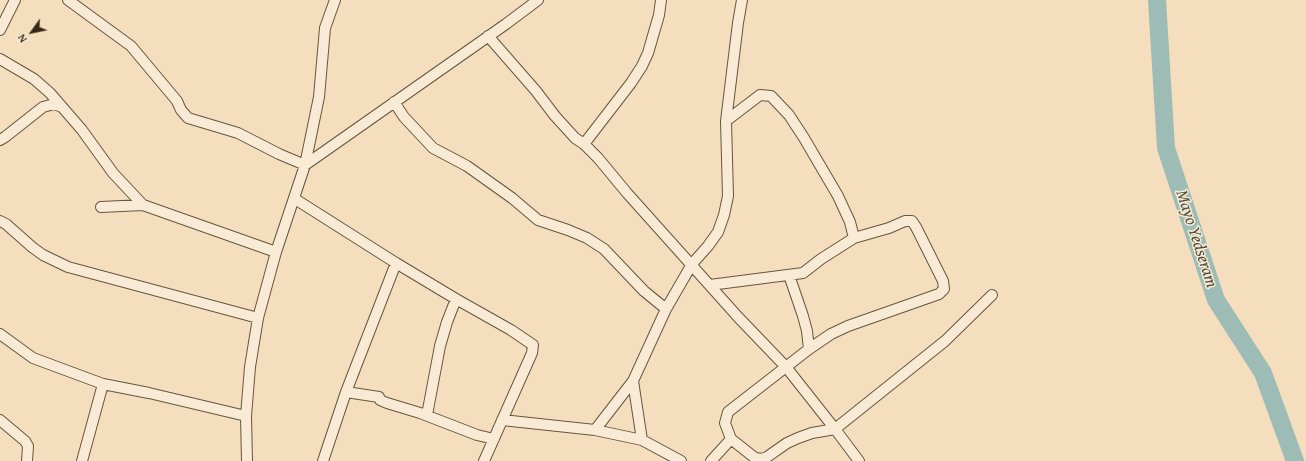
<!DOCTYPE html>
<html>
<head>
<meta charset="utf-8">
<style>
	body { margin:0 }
	#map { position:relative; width:1306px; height:461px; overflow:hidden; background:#f5debd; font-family:"Gentium Book Plus",serif }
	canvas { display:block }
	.north { position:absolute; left:12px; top:12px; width:40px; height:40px; -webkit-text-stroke:3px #f8ead4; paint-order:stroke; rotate:237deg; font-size:11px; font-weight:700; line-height:16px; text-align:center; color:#362815 }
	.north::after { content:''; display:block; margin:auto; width:14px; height:18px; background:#362815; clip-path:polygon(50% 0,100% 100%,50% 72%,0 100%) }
</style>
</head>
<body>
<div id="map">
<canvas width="1306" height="461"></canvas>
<div class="north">N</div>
</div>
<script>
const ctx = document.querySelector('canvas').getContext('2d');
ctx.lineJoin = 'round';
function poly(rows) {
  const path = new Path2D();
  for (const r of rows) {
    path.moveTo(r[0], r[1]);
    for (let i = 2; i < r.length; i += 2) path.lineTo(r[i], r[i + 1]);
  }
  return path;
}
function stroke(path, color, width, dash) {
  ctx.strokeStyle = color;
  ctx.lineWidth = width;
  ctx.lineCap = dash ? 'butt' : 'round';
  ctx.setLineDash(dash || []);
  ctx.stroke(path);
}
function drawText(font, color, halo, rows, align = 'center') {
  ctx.font = font + ' "Gentium Book Plus",serif';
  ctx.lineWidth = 3;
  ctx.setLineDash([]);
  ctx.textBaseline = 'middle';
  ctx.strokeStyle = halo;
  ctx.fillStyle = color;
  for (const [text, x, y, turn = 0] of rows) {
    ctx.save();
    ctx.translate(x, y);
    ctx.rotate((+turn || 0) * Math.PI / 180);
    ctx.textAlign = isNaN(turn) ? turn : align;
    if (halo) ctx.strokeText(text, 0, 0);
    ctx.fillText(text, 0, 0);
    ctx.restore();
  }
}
stroke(poly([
	[1157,0,1166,148,1216,300,1263,373,1295,461]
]), '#9dbcb5', 18);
const minor = poly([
	[68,0,131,46,177,101,181,110,188,118,238,133,279,154,305,165,506,24,538,0],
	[0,30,15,0],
	[488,36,536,91,555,116,575,138,584,144,598,158,627,193,738,317,786,367,835,429,859,461],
	[0,59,34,79,50,93,82,130,113,173,143,205],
	[394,102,404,117,433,148,467,166,512,198,538,220,568,230,587,238,604,249,644,291,666,309],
	[726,121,760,95,771,96,789,115,804,138,838,196,850,222,854,238],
	[0,140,5,137,43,107,54,104,62,107],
	[584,144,631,83,642,66,648,53,659,15,661,0],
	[295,199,396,263,456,299,511,330,533,345,532,353,484,461],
	[101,207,143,205,276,252],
	[0,221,6,224,32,247,43,255,68,267,258,318],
	[789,275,803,316,807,331,809,349],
	[710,285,803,273,821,259,854,238,889,228,905,221,912,221,916,227,943,281,944,289,939,294,848,326,831,334,809,349,728,412,725,423,731,439,755,458,762,459,767,457,787,443,798,438,812,433,835,429,945,341,992,295],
	[0,334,33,358,103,384,149,393,246,416],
	[633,381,642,440],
	[346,392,379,397,380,400,387,403,420,413,477,435,494,439],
	[427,415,440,346,447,322,456,299],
	[0,420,25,441,28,446,27,461],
	[502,420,595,430,642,440,681,461],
	[595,430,633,381,666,309,692,264,708,246,718,232,724,215,728,196,726,121,738,23,742,0],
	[82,461,103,384],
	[247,461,246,416,250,367,258,318,276,252,305,165,319,97,325,28,335,0],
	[323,461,346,392,396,263],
	[711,461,731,439]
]);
stroke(minor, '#66563f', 12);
stroke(minor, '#f8ead4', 10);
drawText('italic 17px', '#504d3d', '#f8ead4', [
	["Mayo Yedseram",1196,239,72]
]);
</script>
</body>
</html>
